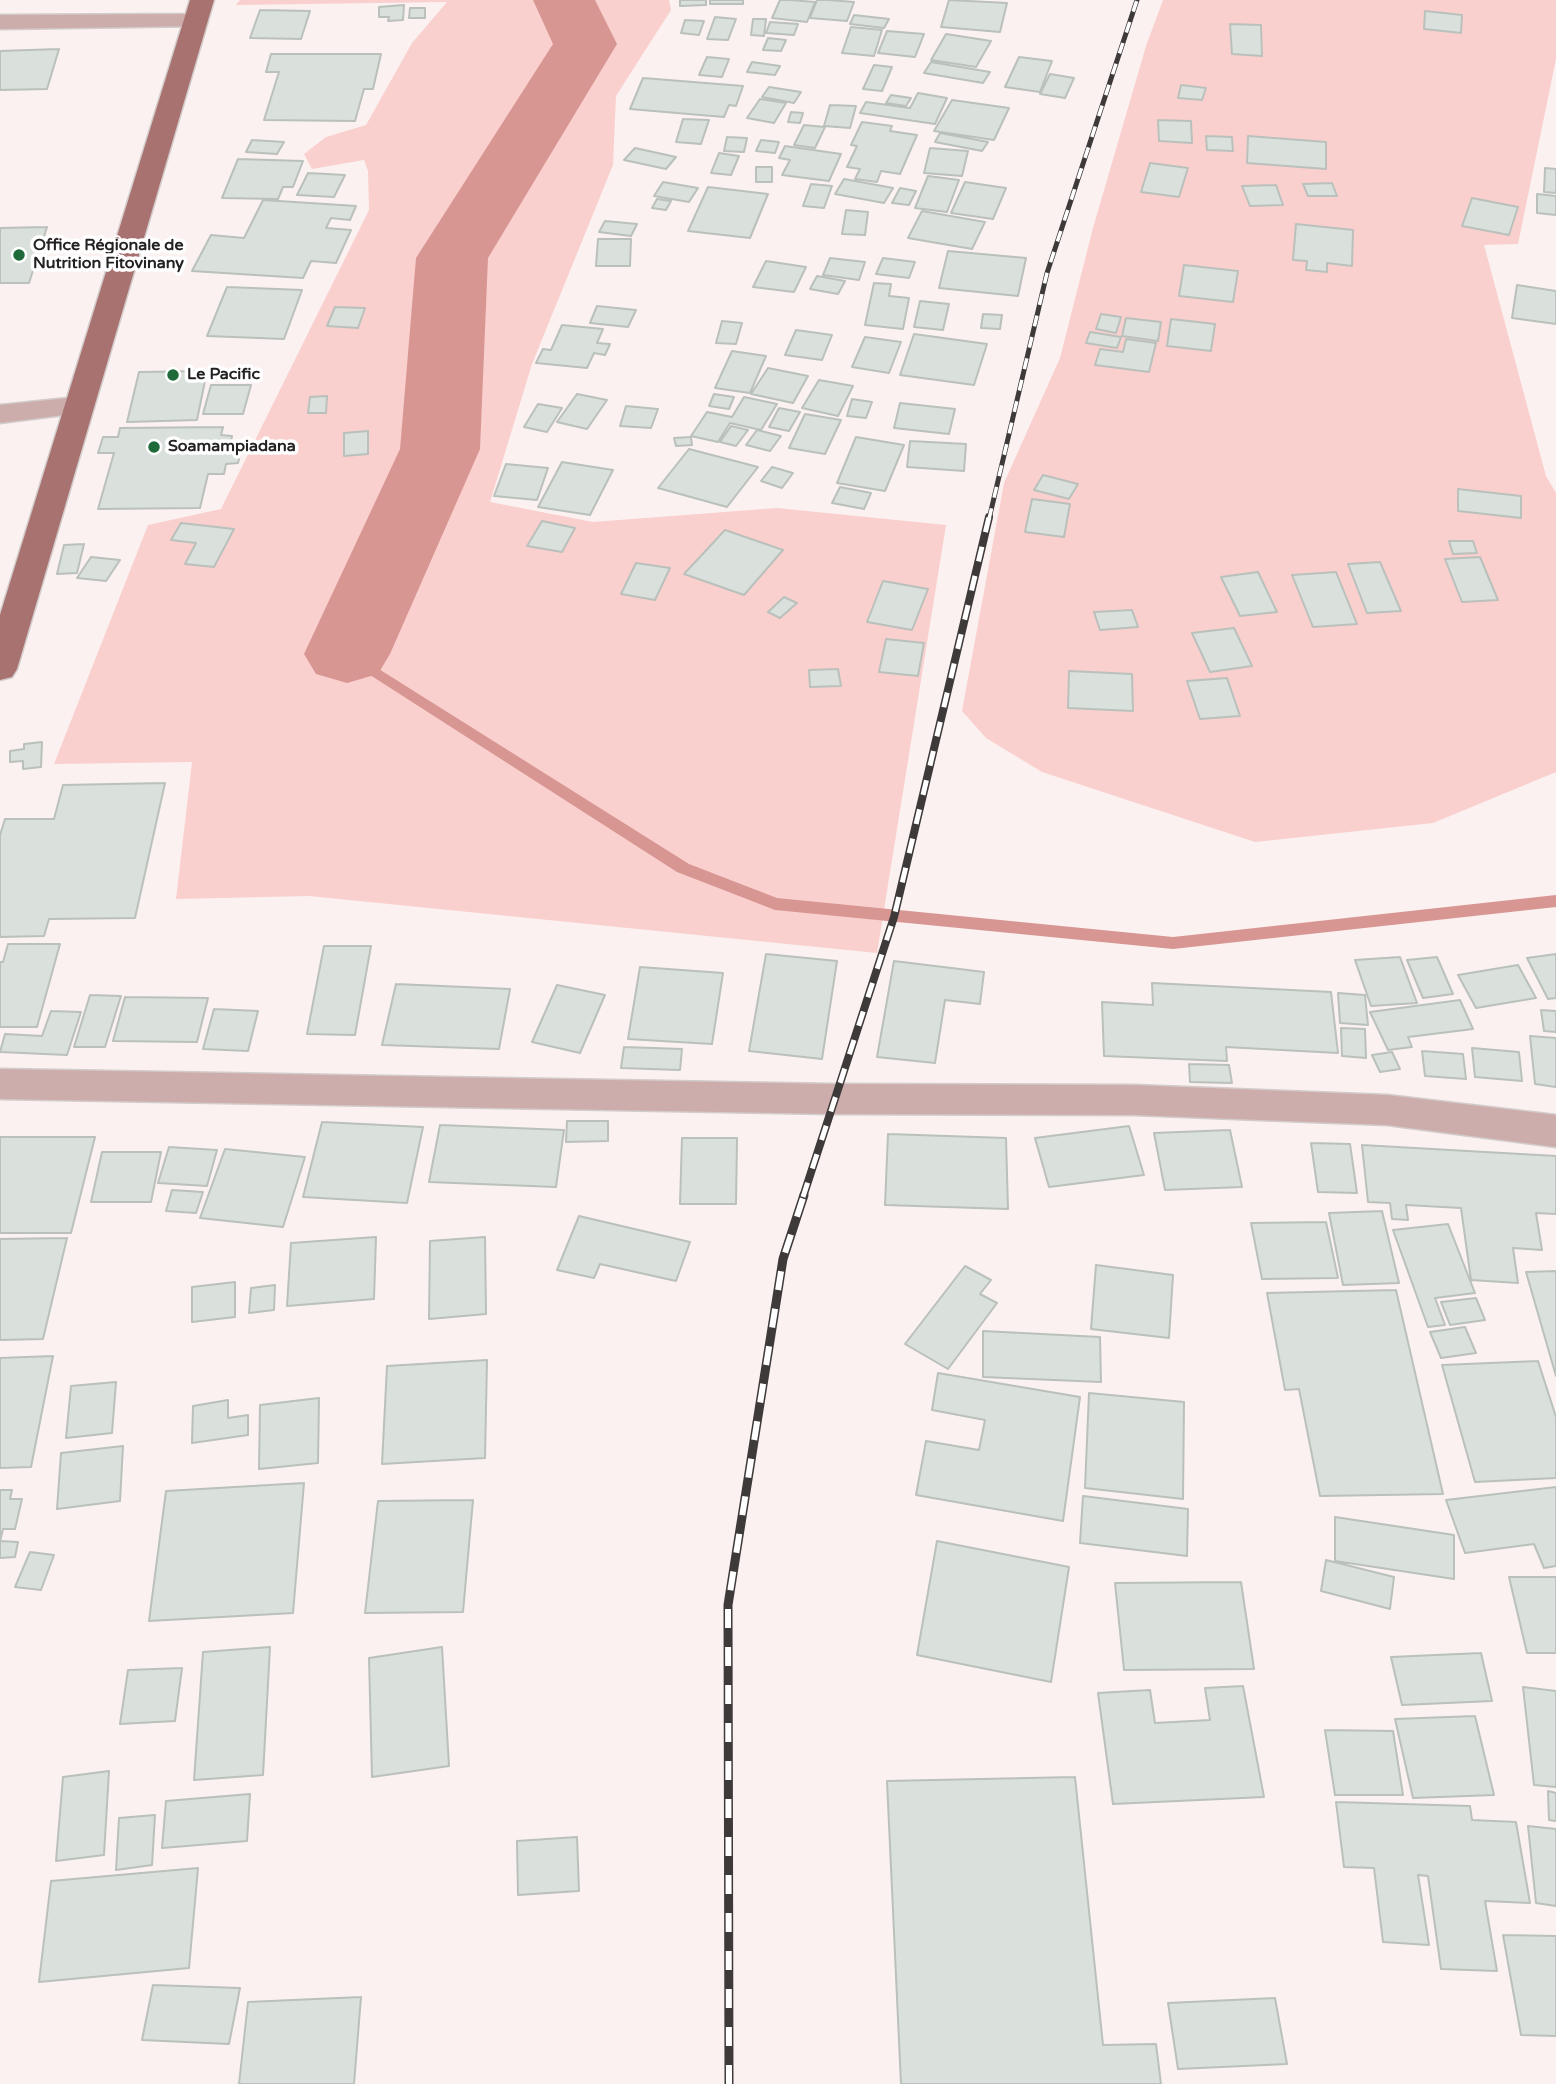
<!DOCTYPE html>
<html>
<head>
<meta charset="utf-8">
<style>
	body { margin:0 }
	canvas { display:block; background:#faf1f0 }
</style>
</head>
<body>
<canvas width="1556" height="2084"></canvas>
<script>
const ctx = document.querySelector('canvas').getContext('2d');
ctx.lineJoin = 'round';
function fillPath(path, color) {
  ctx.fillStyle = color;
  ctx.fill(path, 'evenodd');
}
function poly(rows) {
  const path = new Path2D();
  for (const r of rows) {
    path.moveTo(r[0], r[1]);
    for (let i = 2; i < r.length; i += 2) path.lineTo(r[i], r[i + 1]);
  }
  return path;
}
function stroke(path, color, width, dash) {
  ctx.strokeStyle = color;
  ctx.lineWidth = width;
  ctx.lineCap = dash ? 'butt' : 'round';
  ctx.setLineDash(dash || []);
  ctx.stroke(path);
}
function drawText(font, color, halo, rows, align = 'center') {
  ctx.font = font + ' "Varela Round",sans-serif';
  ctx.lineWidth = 7;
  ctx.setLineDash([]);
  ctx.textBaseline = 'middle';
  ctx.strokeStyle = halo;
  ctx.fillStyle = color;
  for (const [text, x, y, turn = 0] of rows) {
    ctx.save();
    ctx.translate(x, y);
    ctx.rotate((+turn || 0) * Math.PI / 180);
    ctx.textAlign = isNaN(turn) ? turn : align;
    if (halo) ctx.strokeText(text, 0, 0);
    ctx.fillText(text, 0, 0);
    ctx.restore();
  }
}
fillPath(poly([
	[240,0,669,0,671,10,616,96,613,165,532,364,490,502,593,522,777,508,946,525,877,953,309,896,176,899,192,762,54,764,148,525,221,509,369,210,368,171,364,160,312,169,304,154,326,137,366,125,412,43,447,2,236,5],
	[1163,0,1556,0,1556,59,1518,244,1484,245,1546,476,1556,493,1556,772,1433,823,1255,842,1042,772,986,738,962,711,1004,483,1060,358,1093,228,1146,46]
]), '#fad0ce');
fillPath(poly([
	[347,649,689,864,777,898,1173,937,1556,895,1556,907,1173,949,775,910,677,872,342,657,340,654,342,651,347,649]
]), '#d89693');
fillPath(poly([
	[533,0,595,0,617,44,488,258,480,449,390,654,378,674,347,683,316,674,304,654,400,449,416,258,553,44,533,0]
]), '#d89693');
const building = poly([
	[680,0,706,0,706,5,680,6,680,0],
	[710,0,743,0,743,4,710,4,710,0],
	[780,0,790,0,815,2,807,22,772,18,780,0],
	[817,0,828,0,854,2,847,21,810,18,817,0],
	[949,0,1007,3,1000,32,941,27,949,0],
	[404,5,403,20,388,21,389,17,379,17,379,7,404,5],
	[410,8,425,8,425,18,409,18,410,8],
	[260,10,310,11,301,39,250,38,260,10],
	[1425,11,1462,15,1461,33,1424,29,1425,11],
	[854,15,889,19,884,28,850,24,854,15],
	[715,17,736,19,728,40,707,39,715,17],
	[753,19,766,19,764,36,751,35,753,19],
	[685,20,704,21,699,35,681,33,685,20],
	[770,22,798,24,794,35,766,33,770,22],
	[1230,24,1261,25,1262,56,1232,54,1230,24],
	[851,27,882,30,874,56,842,53,851,27],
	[887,31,924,34,915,57,878,53,887,31],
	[946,34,991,41,976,67,931,60,946,34],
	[768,38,786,40,781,51,763,50,768,38],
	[59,49,47,89,0,90,0,51,59,49],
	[271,54,381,54,373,89,364,89,355,121,264,120,279,72,266,72,271,54],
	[707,57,729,59,722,77,699,75,707,57],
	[1019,57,1052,61,1040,92,1005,87,1019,57],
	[752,62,780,66,775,75,747,72,752,62],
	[931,62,990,72,983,83,924,73,931,62],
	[874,65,892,67,882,91,863,89,874,65],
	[1050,74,1074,78,1065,98,1040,94,1050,74],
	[643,78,743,86,736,106,729,105,724,117,630,109,643,78],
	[1181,85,1206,88,1202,100,1178,98,1181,85],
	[769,87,801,92,794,103,762,97,769,87],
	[918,93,947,98,935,124,860,113,866,102,910,108,918,93],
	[891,95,911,98,906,106,886,103,891,95],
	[760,99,786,103,774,123,747,118,760,99],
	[952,100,1009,108,994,140,934,131,952,100],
	[830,105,856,106,850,128,824,126,830,105],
	[791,112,803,113,800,123,788,122,791,112],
	[683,119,709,120,701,144,676,142,683,119],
	[1158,120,1191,121,1192,143,1159,141,1158,120],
	[862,122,892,126,890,131,917,135,900,174,881,171,877,182,855,179,860,169,847,167,857,146,851,145,862,122],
	[804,125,825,127,815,148,794,145,804,125],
	[940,133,988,142,982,151,935,142,940,133],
	[1206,136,1232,137,1233,151,1207,150,1206,136],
	[1248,136,1326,142,1326,169,1247,163,1248,136],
	[727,137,747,138,744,152,724,151,727,137],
	[252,140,284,142,277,154,246,152,252,140],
	[761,140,779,142,775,153,756,151,761,140],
	[785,146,841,154,829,181,782,175,790,160,779,158,785,146],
	[635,148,676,157,666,169,624,160,635,148],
	[930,148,968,151,962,176,924,173,930,148],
	[719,153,739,156,731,175,711,173,719,153],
	[238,159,303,161,293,187,283,187,278,199,222,198,238,159],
	[1150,163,1188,168,1179,197,1141,192,1150,163],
	[756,167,772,167,772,182,756,182,756,167],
	[1545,168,1556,169,1556,193,1544,192,1545,168],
	[308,173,345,175,334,197,297,195,308,173],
	[928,176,959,180,947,212,915,208,928,176],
	[844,179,893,188,884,203,835,194,844,179],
	[663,182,698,188,689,202,654,196,663,182],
	[965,182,1006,188,993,219,951,213,965,182],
	[1332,183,1337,196,1308,196,1303,184,1332,183],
	[811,184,832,186,824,208,803,206,811,184],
	[1276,185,1283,205,1250,206,1242,186,1276,185],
	[708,187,768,194,750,238,688,231,708,187],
	[900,188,916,191,909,205,892,203,900,188],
	[1537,194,1556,196,1556,215,1537,213,1537,194],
	[1472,198,1518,207,1509,235,1462,226,1472,198],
	[657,199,671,201,666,210,652,208,657,199],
	[263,200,356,206,350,220,331,218,326,228,351,230,336,263,311,261,303,278,192,271,211,235,244,238,263,200],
	[846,210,868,212,865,235,842,234,846,210],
	[922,211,985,222,972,249,908,238,922,211],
	[605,221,637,224,631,236,599,232,605,221],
	[1296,224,1353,230,1352,266,1327,263,1327,272,1306,270,1307,261,1293,260,1296,224],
	[47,227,29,283,0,283,0,228,47,227],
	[598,239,631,239,630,266,596,266,598,239],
	[948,251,1026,258,1018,296,939,288,948,251],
	[830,258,865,262,859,280,823,275,830,258],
	[883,258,915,262,909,278,876,274,883,258],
	[766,261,806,267,794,292,753,287,766,261],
	[1184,265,1238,271,1233,302,1179,296,1184,265],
	[817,276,845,281,838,294,810,289,817,276],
	[874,283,891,284,889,296,909,298,903,329,865,325,874,283],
	[1517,285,1556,291,1556,324,1512,318,1517,285],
	[227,287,302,290,284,339,207,336,227,287],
	[920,301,949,304,943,330,914,327,920,301],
	[597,306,636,310,628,327,590,323,597,306],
	[335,307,365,308,358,328,327,326,335,307],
	[983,314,1002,315,1000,329,981,328,983,314],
	[1101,314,1121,317,1116,333,1096,329,1101,314],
	[1126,318,1161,322,1158,341,1122,336,1126,318],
	[1171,319,1215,324,1211,351,1167,346,1171,319],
	[722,321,742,323,736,344,716,343,722,321],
	[562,325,603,329,597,343,610,344,605,355,594,353,587,368,536,363,543,349,551,350,562,325],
	[796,330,832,335,822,360,785,355,796,330],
	[1090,332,1121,337,1117,348,1086,343,1090,332],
	[914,334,987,344,974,385,900,375,914,334],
	[865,337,901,342,889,373,852,367,865,337],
	[1126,339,1156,343,1149,372,1095,365,1100,349,1123,352,1126,339],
	[732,351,766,356,750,393,715,388,732,351],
	[768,368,808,376,793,403,751,394,768,368],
	[207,371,197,420,127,422,139,372,207,371],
	[819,380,853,386,838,416,802,408,819,380],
	[211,385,251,385,243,414,203,414,211,385],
	[577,394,607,400,587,429,557,422,577,394],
	[714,394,734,397,729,409,709,406,714,394],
	[327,396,326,413,308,413,310,397,327,396],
	[744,397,777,404,761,430,730,423,718,442,691,436,707,412,732,417,744,397],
	[852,399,872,402,866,418,847,416,852,399],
	[900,403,955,409,949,434,894,428,900,403],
	[538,404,562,408,547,432,524,427,538,404],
	[626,406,658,409,651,428,620,426,626,406],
	[779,408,800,412,789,431,769,427,779,408],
	[805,414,841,420,825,454,789,448,805,414],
	[731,426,748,430,736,446,720,442,731,426],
	[223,427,221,435,232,436,231,441,243,441,238,463,226,464,224,474,208,474,200,508,98,509,114,453,98,453,103,437,118,437,120,428,223,427],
	[757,430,781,436,770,451,746,445,757,430],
	[368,431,368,454,344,456,344,433,368,431],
	[691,437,692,445,676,446,674,438,691,437],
	[856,437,904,445,885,491,837,483,856,437],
	[910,441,966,444,964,471,907,467,910,441],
	[689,449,758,467,727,507,658,488,689,449],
	[562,462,613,470,590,515,538,507,562,462],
	[506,464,548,468,537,500,494,496,506,464],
	[772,467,793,473,782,488,761,481,772,467],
	[1043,475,1078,484,1069,499,1034,490,1043,475],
	[840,487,871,493,864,509,832,503,840,487],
	[1458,489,1521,496,1521,518,1458,511,1458,489],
	[1032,499,1070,504,1064,537,1025,532,1032,499],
	[542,521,575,528,562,552,527,546,542,521],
	[181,523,234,529,214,567,185,564,196,543,171,540,181,523],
	[725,530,783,550,744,595,684,574,725,530],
	[1449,541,1473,541,1477,553,1453,554,1449,541],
	[84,544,77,573,57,574,64,545,84,544],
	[91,557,120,560,106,581,77,578,91,557],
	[1480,557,1498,600,1462,602,1445,559,1480,557],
	[1380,562,1401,611,1367,613,1348,564,1380,562],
	[636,563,670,568,655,600,621,594,636,563],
	[1258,572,1277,612,1240,616,1221,577,1258,572],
	[1336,572,1357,624,1313,627,1292,575,1336,572],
	[883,581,928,589,912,630,867,622,883,581],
	[784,597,797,603,780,618,768,612,784,597],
	[1132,610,1138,627,1100,630,1094,612,1132,610],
	[1234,628,1252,666,1210,672,1192,633,1234,628],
	[886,639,924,643,918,676,879,672,886,639],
	[838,669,841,686,810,687,809,670,838,669],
	[1069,671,1132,674,1133,711,1068,708,1069,671],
	[1227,678,1240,716,1200,719,1187,681,1227,678],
	[42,742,41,767,23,769,23,761,10,762,10,751,24,749,24,744,42,742],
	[165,783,135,918,49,919,44,936,0,937,0,835,5,819,54,819,63,785,165,783],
	[8,944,60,944,37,1027,0,1027,0,962,3,962,8,944],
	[324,946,371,946,355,1035,307,1034,324,946],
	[766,954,837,961,822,1059,749,1051,766,954],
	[1556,954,1556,998,1548,999,1527,958,1556,954],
	[1400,957,1417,1003,1371,1006,1355,960,1400,957],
	[1437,957,1453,994,1423,998,1407,960,1437,957],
	[894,961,984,972,980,1004,945,1000,935,1063,877,1057,894,961],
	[1518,965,1536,998,1476,1008,1458,975,1518,965],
	[640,967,723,973,712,1044,628,1039,640,967],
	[1152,983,1331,992,1338,1053,1226,1047,1227,1061,1104,1056,1102,1002,1153,1005,1152,983],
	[396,984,510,989,499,1049,382,1045,396,984],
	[557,985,605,995,580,1053,532,1042,557,985],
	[1338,993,1365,995,1368,1025,1340,1023,1338,993],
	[90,995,121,996,105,1047,74,1047,90,995],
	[125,997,208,998,197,1042,113,1041,125,997],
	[1460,1000,1473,1029,1408,1037,1412,1047,1388,1050,1370,1012,1460,1000],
	[214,1009,258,1011,248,1051,203,1049,214,1009],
	[1541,1010,1556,1011,1556,1032,1544,1031,1541,1010],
	[51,1011,81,1012,67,1055,0,1052,5,1034,42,1036,51,1011],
	[1341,1028,1365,1029,1366,1058,1342,1056,1341,1028],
	[1530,1036,1556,1038,1556,1087,1535,1084,1530,1036],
	[624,1047,682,1049,680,1070,621,1068,624,1047],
	[1472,1048,1519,1052,1522,1081,1475,1077,1472,1048],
	[1422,1051,1463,1054,1466,1079,1425,1076,1422,1051],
	[1392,1052,1400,1069,1380,1072,1372,1055,1392,1052],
	[1189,1064,1229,1065,1232,1083,1190,1082,1189,1064],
	[567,1121,608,1121,608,1141,566,1142,567,1121],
	[322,1122,423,1127,407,1203,303,1197,322,1122],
	[440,1125,564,1130,556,1187,429,1182,440,1125],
	[1129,1126,1144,1175,1049,1187,1035,1138,1129,1126],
	[1230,1130,1242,1187,1165,1190,1154,1133,1230,1130],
	[888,1134,1006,1138,1008,1209,885,1205,888,1134],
	[0,1137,95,1137,71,1233,0,1233,0,1137],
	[682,1138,737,1138,736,1204,680,1204,682,1138],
	[1311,1143,1350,1144,1357,1193,1318,1192,1311,1143],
	[1362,1145,1556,1156,1556,1214,1536,1213,1542,1250,1513,1248,1518,1283,1471,1280,1461,1208,1406,1205,1408,1220,1392,1219,1390,1203,1368,1202,1362,1145],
	[169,1147,217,1150,207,1186,158,1183,169,1147],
	[225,1149,305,1157,283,1227,200,1218,225,1149],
	[102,1152,161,1152,151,1202,91,1202,102,1152],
	[172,1190,203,1192,196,1213,166,1211,172,1190],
	[1382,1211,1399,1283,1343,1285,1329,1213,1382,1211],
	[579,1216,690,1242,676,1281,600,1264,594,1278,557,1270,579,1216],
	[1326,1222,1338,1278,1262,1279,1251,1223,1326,1222],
	[1448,1224,1475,1293,1435,1298,1445,1325,1428,1327,1393,1230,1448,1224],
	[376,1237,374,1299,287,1306,291,1243,376,1237],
	[485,1237,486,1314,429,1319,430,1241,485,1237],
	[67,1238,43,1339,0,1340,0,1239,67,1238],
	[1096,1265,1173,1275,1169,1338,1091,1329,1096,1265],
	[965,1266,991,1280,980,1294,997,1303,948,1369,905,1344,965,1266],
	[1556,1271,1556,1376,1526,1272,1556,1271],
	[235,1282,235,1317,192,1322,192,1287,235,1282],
	[275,1285,274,1310,249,1313,251,1288,275,1285],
	[1396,1290,1443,1494,1320,1496,1299,1389,1285,1390,1267,1293,1396,1290],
	[1476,1298,1485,1320,1450,1325,1441,1302,1476,1298],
	[1465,1327,1476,1353,1441,1358,1430,1332,1465,1327],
	[983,1331,1100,1337,1101,1382,983,1377,983,1331],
	[53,1356,31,1467,0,1468,0,1358,53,1356],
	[487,1360,485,1458,382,1464,387,1366,487,1360],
	[1538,1361,1556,1417,1556,1478,1475,1482,1442,1365,1538,1361],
	[938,1373,1080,1397,1063,1521,916,1495,926,1441,979,1450,985,1420,932,1410,938,1373],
	[116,1382,112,1433,66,1438,71,1386,116,1382],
	[1089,1393,1184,1402,1183,1499,1085,1488,1089,1393],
	[319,1398,318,1463,259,1469,260,1405,319,1398],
	[228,1400,228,1418,248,1415,248,1435,192,1443,193,1406,228,1400],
	[123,1446,120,1501,57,1509,61,1453,123,1446],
	[304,1483,293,1613,149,1621,166,1491,304,1483],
	[1556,1487,1556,1566,1544,1568,1534,1544,1465,1553,1446,1500,1556,1487],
	[0,1490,12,1490,10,1499,22,1499,15,1529,3,1529,0,1541,18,1542,15,1557,0,1558,0,1490],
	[1083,1496,1188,1509,1187,1556,1080,1543,1083,1496],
	[473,1500,463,1612,365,1613,378,1501,473,1500],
	[1335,1517,1454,1535,1454,1579,1335,1561,1335,1517],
	[937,1541,1069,1567,1051,1682,917,1655,937,1541],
	[30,1552,54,1555,41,1590,15,1587,30,1552],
	[1326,1560,1394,1577,1390,1609,1321,1591,1326,1560],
	[1509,1577,1556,1577,1556,1653,1527,1653,1509,1577],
	[1241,1582,1254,1669,1124,1670,1115,1583,1241,1582],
	[270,1647,263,1775,194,1780,203,1652,270,1647],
	[442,1647,449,1766,372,1777,369,1658,442,1647],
	[1481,1653,1492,1701,1402,1705,1391,1657,1481,1653],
	[182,1668,175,1721,120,1724,128,1670,182,1668],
	[1243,1686,1264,1797,1113,1804,1098,1693,1150,1690,1155,1723,1210,1720,1205,1688,1243,1686],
	[1523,1687,1556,1691,1556,1787,1534,1785,1523,1687],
	[1475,1716,1494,1795,1413,1798,1395,1719,1475,1716],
	[1325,1730,1393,1731,1403,1795,1335,1795,1325,1730],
	[109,1771,104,1855,56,1861,63,1777,109,1771],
	[1075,1777,1103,2045,1156,2044,1161,2084,901,2084,887,1781,1075,1777],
	[1548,1791,1556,1793,1556,1821,1549,1820,1548,1791],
	[250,1794,247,1841,162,1848,166,1801,250,1794],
	[1336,1802,1470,1806,1472,1820,1516,1822,1530,1903,1485,1901,1497,1971,1441,1969,1428,1876,1418,1875,1429,1945,1383,1942,1374,1868,1344,1867,1336,1802],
	[155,1815,152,1865,116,1870,119,1818,155,1815],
	[1528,1826,1556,1829,1556,1906,1536,1903,1528,1826],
	[577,1837,579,1891,518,1895,517,1841,577,1837],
	[198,1868,189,1968,39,1982,51,1881,198,1868],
	[1503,1935,1556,1936,1556,2036,1521,2035,1503,1935],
	[153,1985,240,1988,229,2044,142,2040,153,1985],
	[361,1997,354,2084,239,2084,248,2002,361,1997],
	[1275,1998,1287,2064,1178,2069,1168,2003,1275,1998]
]);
fillPath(building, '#dae0db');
stroke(building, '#bac0bb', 2);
const minor = poly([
	[195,14,203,16,207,21,203,26,0,29,0,15,195,14],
	[78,397,88,400,93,406,88,412,0,423,0,405,78,397],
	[0,1069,833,1084,1134,1085,1387,1095,1556,1115,1556,1147,1387,1125,1134,1115,833,1114,0,1099,0,1069]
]);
const major = poly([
	[190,0,214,0,17,669,12,677,0,680,0,615,190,0]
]);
stroke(minor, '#d3cccb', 3);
stroke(major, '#d3cccb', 3);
fillPath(minor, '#ccadab');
fillPath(major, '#a87270');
const railFar2 = poly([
	[989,519,1047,273,1137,0]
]);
const railFar1 = poly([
	[803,1197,894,917,989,517]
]);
const rail = poly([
	[729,2084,728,1605,783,1259,804,1195]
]);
stroke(railFar2, '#3e3a3a', 5);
stroke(railFar1, '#3e3a3a', 8);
stroke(rail, '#3e3a3a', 9);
stroke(railFar2, '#fff', 3.5, [11]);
stroke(railFar1, '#fff', 5, [15]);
stroke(rail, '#fff', 6, [19]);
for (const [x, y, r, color] of [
	[19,255,7,"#1f6a39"],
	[173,375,7,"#1f6a39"],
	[154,447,7,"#1f6a39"]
]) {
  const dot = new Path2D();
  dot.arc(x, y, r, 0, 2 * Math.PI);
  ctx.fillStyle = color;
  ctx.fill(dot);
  stroke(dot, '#fff', 2.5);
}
drawText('bold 16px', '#242121', '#fff', [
	["Office Régionale de",33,246],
	["Nutrition Fitovinany",33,264],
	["Le Pacific",187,375],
	["Soamampiadana",168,447]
], 'left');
</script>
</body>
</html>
